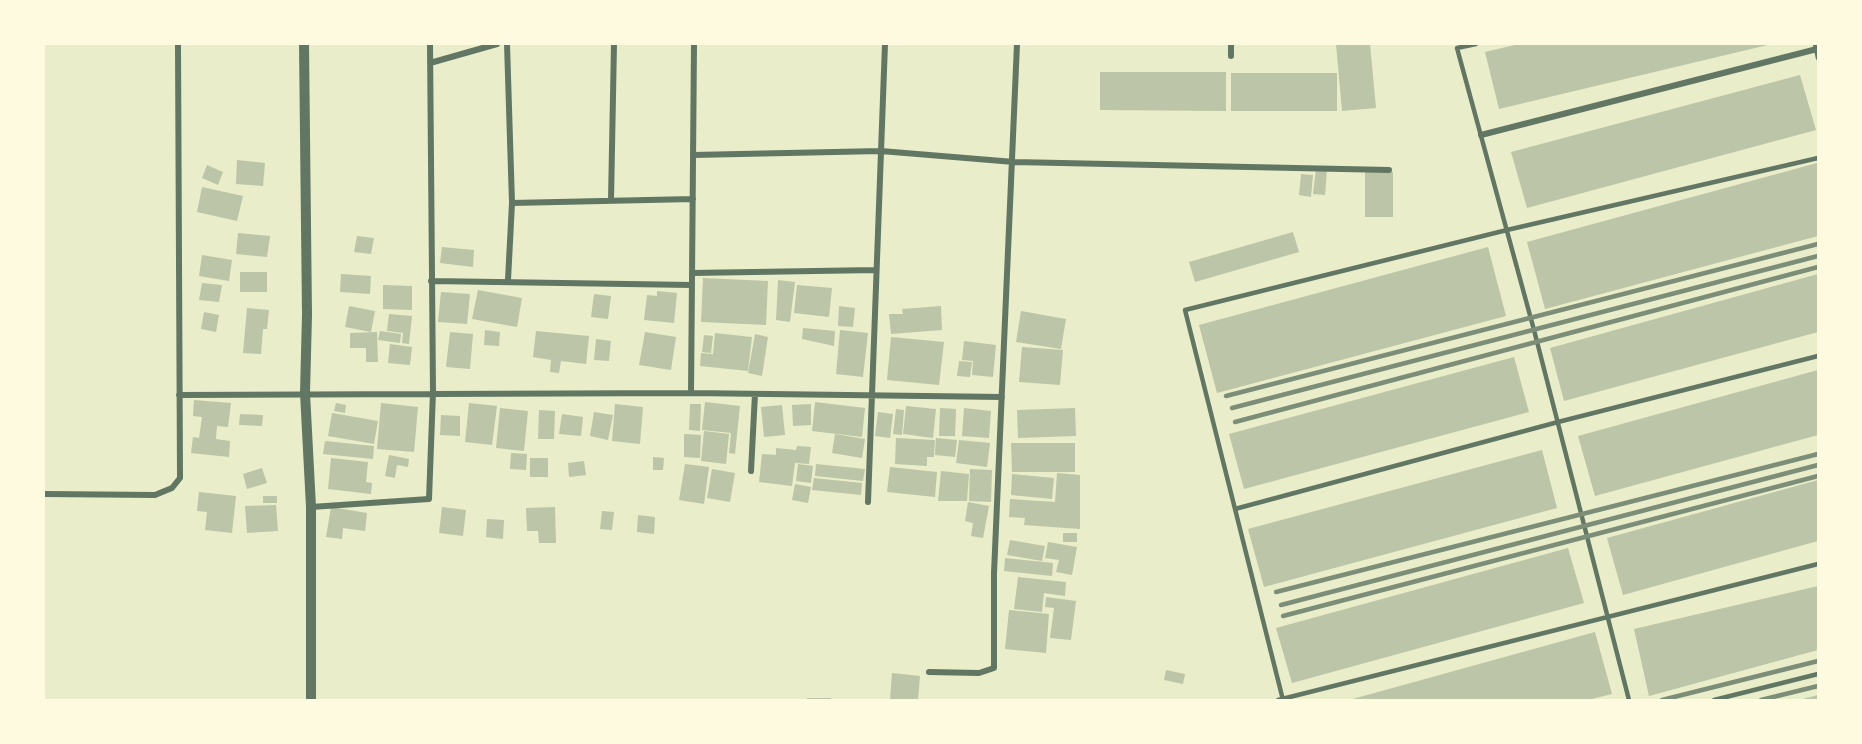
<!DOCTYPE html>
<html>
<head>
<meta charset="utf-8">
<style>
	body { margin:0 }
	#map { position:relative; width:1862px; height:744px; overflow:hidden; background:#e9edc9; font-family:Poppins,sans-serif }
	canvas { display:block }
	.frame { position:absolute; inset:0; border:45px solid #fefae0; pointer-events:none }
</style>
</head>
<body>
<div id="map">
<canvas width="1862" height="744"></canvas>
<div class="frame"></div>
</div>
<script>
const ctx = document.querySelector('canvas').getContext('2d');
ctx.lineJoin = 'round';
function fillPath(path, color) {
  ctx.fillStyle = color;
  ctx.fill(path, 'evenodd');
}
function poly(rows) {
  const path = new Path2D();
  for (const r of rows) {
    path.moveTo(r[0], r[1]);
    for (let i = 2; i < r.length; i += 2) path.lineTo(r[i], r[i + 1]);
  }
  return path;
}
function stroke(path, color, width, dash) {
  ctx.strokeStyle = color;
  ctx.lineWidth = width;
  ctx.lineCap = dash ? 'butt' : 'round';
  ctx.setLineDash(dash || []);
  ctx.stroke(path);
}
fillPath(poly([
	[1336,44,1370,44,1376,108,1342,111],
	[1519,44,1772,44,1499,109,1485,52],
	[1100,72,1226,72,1226,111,1100,110],
	[1231,73,1337,73,1337,111,1231,111],
	[1800,75,1816,130,1527,208,1511,152],
	[237,160,265,163,263,186,236,184],
	[1817,163,1818,236,1545,309,1527,242],
	[207,165,223,172,218,185,202,178],
	[1316,169,1327,170,1325,195,1313,194],
	[1365,172,1393,172,1393,217,1365,217],
	[1301,174,1313,175,1311,197,1299,195],
	[202,187,243,196,237,221,197,212],
	[1293,232,1299,252,1195,282,1189,262],
	[238,233,270,236,267,257,236,254],
	[357,236,374,238,371,254,354,252],
	[442,247,474,250,473,267,440,263],
	[1488,247,1506,316,1217,393,1199,325],
	[202,255,232,260,229,281,199,276],
	[240,272,267,272,267,292,240,292],
	[341,274,371,276,370,294,340,292],
	[1818,274,1818,332,1564,401,1550,348],
	[703,278,768,281,766,325,701,322],
	[778,280,795,282,790,322,776,320],
	[202,283,222,285,219,302,199,300],
	[383,285,412,286,412,310,383,309],
	[797,285,832,288,829,317,794,313],
	[478,290,522,298,517,327,472,319],
	[657,291,677,293,674,323,644,320,647,295,657,296],
	[441,292,470,294,467,324,438,322],
	[594,294,611,296,608,319,591,317],
	[349,306,375,311,371,332,345,327],
	[839,306,855,308,853,327,838,326],
	[941,306,942,330,891,334,889,314,903,314,902,309],
	[247,308,269,310,267,329,263,329,261,354,243,353],
	[1021,311,1066,319,1061,349,1016,342],
	[204,312,219,315,216,332,201,329],
	[389,314,412,316,409,344,402,343,403,333,387,331],
	[803,328,835,331,834,346,802,339],
	[485,330,500,332,499,346,484,345],
	[840,330,868,333,863,377,836,374],
	[380,331,401,334,400,343,378,340],
	[536,331,589,336,586,364,561,361,559,373,550,372,551,360,533,357],
	[377,332,378,362,366,362,366,348,350,348,350,333],
	[450,332,473,334,470,369,446,367],
	[645,332,676,337,671,370,639,365],
	[715,333,752,337,748,371,700,366,701,353,713,354],
	[755,334,768,337,762,376,748,373],
	[704,335,713,336,711,353,702,352],
	[891,337,944,342,939,385,887,380],
	[596,339,611,341,609,361,594,360],
	[964,341,996,345,993,377,972,375,973,361,962,360],
	[390,344,412,347,410,365,388,363],
	[1022,347,1063,350,1060,385,1019,382],
	[1514,357,1529,412,1244,489,1229,434],
	[959,361,972,362,970,377,957,376],
	[1818,370,1818,435,1595,496,1578,436],
	[194,400,231,403,228,427,217,426,216,439,230,441,229,457,191,453,193,437,199,438,202,417,193,416],
	[705,402,740,406,735,454,729,453,731,433,702,430],
	[815,402,865,408,862,437,812,431],
	[336,403,346,405,345,413,334,411],
	[381,403,418,407,414,452,377,449],
	[469,403,497,406,492,445,465,442],
	[615,404,643,407,640,444,612,441],
	[690,404,701,404,700,431,689,430],
	[811,404,811,425,793,426,792,405],
	[782,405,785,435,764,437,761,407],
	[906,406,936,409,933,438,903,434],
	[500,408,528,411,524,451,496,448],
	[940,408,956,409,955,436,939,436],
	[964,408,991,411,989,438,962,436],
	[1075,408,1076,436,1018,438,1017,410],
	[896,409,904,410,902,435,893,434],
	[539,410,555,411,554,439,538,439],
	[594,412,613,415,608,440,590,436],
	[878,412,893,414,890,438,875,436],
	[332,413,378,421,374,444,328,436],
	[240,414,263,415,262,426,239,425],
	[562,414,583,417,581,436,559,434],
	[441,415,460,416,460,436,440,435],
	[704,431,729,434,726,464,701,461],
	[684,434,701,435,700,458,684,457],
	[835,434,865,439,862,458,832,453],
	[896,438,935,440,934,457,927,457,927,466,895,464],
	[936,438,957,440,955,457,935,455],
	[959,440,990,443,987,467,956,463],
	[325,441,374,446,373,459,323,454],
	[1011,443,1075,443,1075,472,1012,472],
	[797,446,811,447,809,464,795,463,792,486,759,482,762,454,776,455,776,448,796,450],
	[1542,450,1557,508,1264,587,1248,529],
	[511,453,527,454,526,470,510,469],
	[389,455,409,459,408,467,397,465,395,478,385,476],
	[653,457,664,458,663,470,653,470],
	[331,458,368,462,366,482,372,483,371,494,328,489],
	[530,458,548,458,548,477,530,477],
	[584,461,586,475,569,477,568,463],
	[685,464,709,467,704,504,679,500],
	[798,464,813,466,811,483,796,481],
	[816,464,865,469,863,481,815,476],
	[890,467,937,472,935,497,887,492],
	[262,468,267,483,247,489,243,474],
	[712,469,735,473,730,502,707,498],
	[970,469,992,470,991,502,969,501],
	[941,471,969,474,967,501,938,501],
	[1057,473,1080,475,1080,529,1024,525,1025,518,1009,517,1010,499,1055,502],
	[1012,474,1054,478,1052,499,1011,495],
	[814,478,862,483,861,495,812,490],
	[1818,480,1818,541,1623,595,1607,538],
	[795,484,811,487,808,503,792,500],
	[199,492,236,496,232,533,205,530,207,512,197,511],
	[263,496,277,496,277,503,263,503],
	[968,502,989,506,983,538,971,536,973,523,965,521],
	[276,505,278,531,247,533,245,506],
	[331,507,367,513,365,531,343,528,342,539,326,537],
	[442,507,466,510,463,536,439,533],
	[555,507,556,543,539,543,538,531,527,531,526,508],
	[602,511,614,512,612,530,600,529],
	[638,515,655,517,654,534,637,532],
	[487,519,504,520,503,539,486,537],
	[1063,533,1077,533,1077,542,1063,542],
	[1010,540,1045,546,1042,561,1007,555],
	[1048,542,1077,547,1072,575,1056,572,1059,560,1045,558],
	[1568,548,1584,603,1292,683,1276,628],
	[1005,558,1053,563,1052,576,1004,571],
	[1018,577,1066,582,1065,596,1044,593,1042,612,1014,609],
	[1818,586,1818,650,1649,696,1634,629],
	[1046,597,1076,601,1071,640,1050,638,1054,608,1045,607],
	[1009,610,1049,614,1046,653,1005,649],
	[1595,632,1612,694,1588,700,1349,700],
	[1166,670,1185,674,1183,684,1164,680],
	[892,673,920,676,918,700,890,700],
	[1818,695,1818,700,1799,700],
	[807,698,831,698,831,700,807,700]
]), '#bcc5a7');
stroke(poly([
	[1476,44,1457,48,1534,330,1629,700],
	[1815,44,1818,58],
	[1235,509,1558,422,1818,356],
	[1278,700,1818,564],
	[1283,700,1185,310,1507,230,1818,158],
	[1714,700,1818,674]
]), '#617663', 4.5);
stroke(poly([
	[507,44,512,203,508,280],
	[1231,44,1231,56],
	[430,63,497,44],
	[1481,135,1817,49],
	[693,155,881,151,1014,162,1389,170],
	[611,200,614,44],
	[512,203,693,199],
	[692,273,876,270],
	[431,281,692,285],
	[691,393,1002,397],
	[179,395,691,393,694,44],
	[751,471,755,394],
	[44,494,155,495,172,488,180,478,178,44],
	[868,502,885,44],
	[311,507,429,499,433,392,430,44],
	[929,672,979,673,994,668,994,573,1017,44]
]), '#617663', 6);
stroke(poly([
	[304,44,307,315,305,393,311,507,311,700]
]), '#617663', 10);
stroke(poly([
	[1226,396,1818,244],
	[1232,408,1818,256],
	[1235,422,1818,267],
	[1276,592,1818,454],
	[1281,605,1818,465],
	[1283,616,1818,476],
	[1662,700,1818,661],
	[1761,700,1818,686]
]), '#7c8e77', 4.5);
</script>
</body>
</html>
